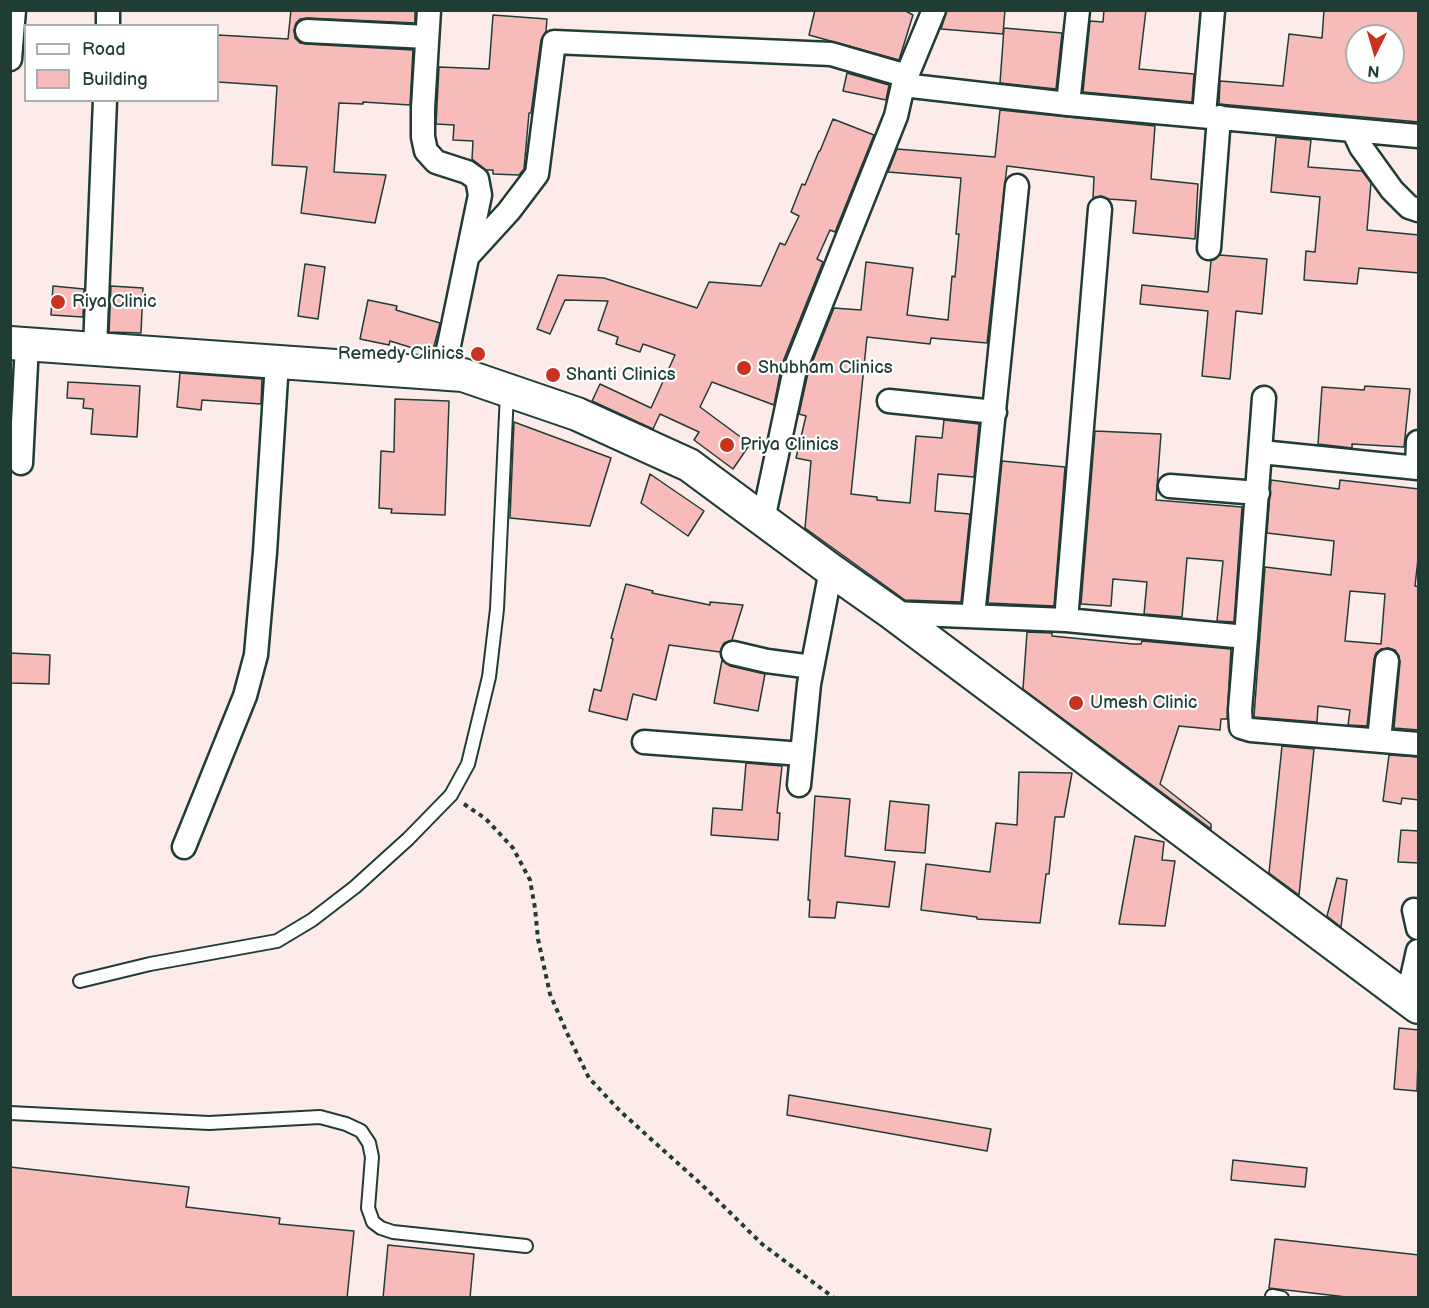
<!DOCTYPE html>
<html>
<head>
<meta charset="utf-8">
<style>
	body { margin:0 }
	#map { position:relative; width:1429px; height:1308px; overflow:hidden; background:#fdebea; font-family:"Balsamiq Sans",sans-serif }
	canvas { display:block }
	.frame { position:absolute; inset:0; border:12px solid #1f3d34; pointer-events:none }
	.legend { position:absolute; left:24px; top:24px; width:195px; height:78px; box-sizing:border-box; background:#fff; border:2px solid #a5b1ae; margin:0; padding:8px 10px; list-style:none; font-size:18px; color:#1f3d34 }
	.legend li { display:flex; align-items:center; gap:12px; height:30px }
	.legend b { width:30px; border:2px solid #a5b1ae }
	.north { position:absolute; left:1345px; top:24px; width:60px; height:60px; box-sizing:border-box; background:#fff; border:2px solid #a5b1ae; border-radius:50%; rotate:185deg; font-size:16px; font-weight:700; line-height:24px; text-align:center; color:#1f3d34 }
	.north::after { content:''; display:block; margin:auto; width:21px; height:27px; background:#c8321e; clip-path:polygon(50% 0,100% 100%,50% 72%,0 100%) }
</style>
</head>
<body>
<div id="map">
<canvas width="1429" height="1308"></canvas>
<div class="frame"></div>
<ul class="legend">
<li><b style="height:8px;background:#fff"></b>Road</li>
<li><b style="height:16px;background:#f7bbb9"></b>Building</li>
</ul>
<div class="north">N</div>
</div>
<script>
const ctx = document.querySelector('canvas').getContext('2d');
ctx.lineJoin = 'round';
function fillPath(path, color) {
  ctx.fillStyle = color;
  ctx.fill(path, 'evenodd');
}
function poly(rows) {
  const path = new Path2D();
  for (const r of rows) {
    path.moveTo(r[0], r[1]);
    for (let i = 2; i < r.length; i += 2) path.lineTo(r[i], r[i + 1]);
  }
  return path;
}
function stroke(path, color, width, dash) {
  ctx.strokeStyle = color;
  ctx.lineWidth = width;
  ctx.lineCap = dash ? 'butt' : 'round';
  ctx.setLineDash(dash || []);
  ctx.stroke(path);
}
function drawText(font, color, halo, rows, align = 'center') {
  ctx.font = font + ' "Balsamiq Sans",sans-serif';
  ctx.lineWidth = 4.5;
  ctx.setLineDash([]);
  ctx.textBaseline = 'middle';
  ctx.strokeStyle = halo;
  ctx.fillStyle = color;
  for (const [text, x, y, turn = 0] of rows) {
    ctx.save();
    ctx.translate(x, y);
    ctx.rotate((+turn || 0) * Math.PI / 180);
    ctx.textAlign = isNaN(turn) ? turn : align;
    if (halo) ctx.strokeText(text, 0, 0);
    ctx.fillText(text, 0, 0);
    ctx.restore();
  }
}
const building = poly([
	[291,10,415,10,415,23,308,18,300,19,296,23,294,30,295,38,300,43,306,44,413,50,410,105,363,102,363,104,339,103,334,172,386,175,375,223,301,213,307,167,272,165,277,86,218,82,218,35,288,39,291,10],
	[815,10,904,10,913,15,899,60,809,35,815,10],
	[947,10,1005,10,1003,34,941,29,947,10],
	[1104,10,1146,10,1139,69,1194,74,1192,102,1083,92,1090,21,1103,22,1104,10],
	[1324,10,1419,10,1419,122,1219,104,1220,81,1283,86,1289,34,1322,38,1324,10],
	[1357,36,1393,36,1393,72,1357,72,1357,36],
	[493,15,547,19,546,31,541,40,531,113,529,113,524,169,519,175,493,174,493,170,486,170,472,159,473,141,453,140,454,125,436,124,439,67,489,69,493,15],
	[1004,28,1062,33,1056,89,1000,83,1004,28],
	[847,73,889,85,886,100,843,91,847,73],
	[1000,110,1155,126,1151,179,1198,184,1195,239,1133,233,1136,201,1109,199,1101,196,1093,198,1094,177,1007,166,987,343,931,338,930,344,867,337,851,494,877,497,877,500,910,503,916,436,942,438,944,420,979,424,974,477,938,474,935,511,970,514,961,602,905,600,805,528,811,461,796,458,806,416,799,414,808,373,834,308,861,310,866,262,913,268,907,315,948,320,952,276,955,277,959,234,956,234,961,178,888,172,897,149,995,157,1000,110],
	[833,119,874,135,835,232,830,230,817,259,823,262,782,364,774,405,712,382,700,407,750,444,733,469,694,440,699,432,660,414,653,429,592,401,600,384,651,408,675,355,643,344,640,352,616,344,618,337,598,330,608,301,565,300,550,334,537,329,558,275,604,278,697,308,709,282,761,286,780,243,785,245,799,216,791,212,802,184,805,185,819,151,820,151,833,119],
	[1276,137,1311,140,1308,167,1362,171,1371,183,1367,230,1419,235,1419,273,1359,268,1357,284,1304,280,1306,251,1315,252,1320,197,1271,192,1276,137],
	[1220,255,1267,259,1262,314,1236,311,1230,379,1202,376,1208,311,1140,304,1142,285,1208,292,1211,261,1220,255],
	[305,264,325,267,318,319,298,316,305,264],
	[53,286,84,289,83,317,51,315,53,286],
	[111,286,143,288,141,333,109,332,111,286],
	[368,300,397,306,396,310,440,323,432,354,390,341,389,345,360,339,368,300],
	[180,373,262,379,261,404,202,400,201,410,177,407,180,373],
	[68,382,140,386,137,437,91,434,93,409,83,408,84,399,67,398,68,382],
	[1365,386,1410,389,1404,447,1352,444,1352,448,1318,444,1322,387,1364,390,1365,386],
	[395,399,449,401,445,515,391,513,392,509,379,508,381,451,394,452,395,399],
	[514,422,611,458,590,526,510,518,514,422],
	[1095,431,1161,434,1156,500,1242,507,1234,622,1217,621,1223,561,1187,558,1182,617,1144,614,1147,582,1113,579,1111,606,1081,604,1095,431],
	[1002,461,1065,467,1054,606,988,603,1002,461],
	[650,474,704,511,688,536,641,503,650,474],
	[1271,480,1339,489,1340,480,1419,489,1419,550,1415,586,1419,587,1419,730,1394,728,1400,662,1399,656,1395,650,1388,648,1381,649,1376,653,1374,659,1367,726,1348,725,1350,710,1318,706,1317,722,1254,717,1265,567,1331,575,1334,541,1267,533,1271,480],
	[1350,591,1385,594,1381,644,1345,641,1350,591],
	[626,584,653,591,652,593,710,605,710,602,743,605,732,640,724,643,720,652,669,645,656,700,633,694,627,720,589,711,594,689,601,691,613,639,611,638,626,584],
	[1027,632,1052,633,1052,636,1133,644,1141,644,1142,641,1231,649,1227,719,1221,719,1220,730,1179,726,1160,784,1211,824,1211,829,1023,689,1027,632],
	[10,653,50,655,49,684,10,683,10,653],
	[722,660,730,666,765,674,758,711,714,703,722,660],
	[1282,746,1314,749,1299,895,1269,873,1282,746],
	[1389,755,1419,757,1419,800,1402,798,1401,804,1383,801,1389,755],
	[746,763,782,766,777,813,780,813,778,840,711,835,713,808,742,810,746,763],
	[1019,772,1072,773,1064,817,1055,817,1049,874,1046,874,1040,923,977,919,977,917,921,910,926,864,990,872,996,823,1017,825,1019,772],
	[815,796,850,799,845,856,895,862,889,907,837,902,835,918,809,917,810,900,808,900,815,796],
	[890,801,929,805,925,853,885,850,890,801],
	[1401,830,1419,831,1419,863,1398,862,1401,830],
	[1135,836,1164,842,1162,860,1175,861,1165,926,1119,924,1135,836],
	[1337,878,1347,880,1341,927,1327,916,1337,878],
	[1399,1028,1419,1030,1417,1091,1394,1089,1399,1028],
	[789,1095,991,1129,987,1151,787,1115,789,1095],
	[1233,1160,1307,1168,1305,1187,1231,1180,1233,1160],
	[10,1167,189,1187,186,1207,280,1218,279,1224,354,1231,347,1298,10,1298,10,1167],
	[1275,1239,1419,1255,1419,1298,1355,1298,1269,1288,1275,1239],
	[388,1245,474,1254,470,1298,383,1298,388,1245]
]);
fillPath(building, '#f7bbb9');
stroke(building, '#1f3d34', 1.5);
const lane = poly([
	[80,981,150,964,277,941,312,920,355,887,408,839,451,795,468,764,489,677,497,609,507,393],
	[10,1113,209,1123,320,1117,346,1124,361,1131,369,1143,372,1157,368,1208,373,1222,381,1228,393,1232,526,1246],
	[1272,1296,1282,1298]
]);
const street = poly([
	[429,10,423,108,423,137,426,151,436,162,467,172,477,179,480,195,443,374],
	[108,26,108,10],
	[307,31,427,37],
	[10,59,14,10],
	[903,85,934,10],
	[1068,104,1078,10],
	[1204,115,1213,10],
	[1353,130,1361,147,1392,190,1409,207,1418,210],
	[1209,248,1219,117],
	[467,257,509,211,537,174,554,42,831,54,907,76],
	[95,349,105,100],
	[889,401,995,412],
	[1261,452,1418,468],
	[21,463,27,344],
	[1417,468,1418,442],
	[1170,486,1258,493],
	[763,520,795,369,896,116,903,85,1068,104,1418,136],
	[892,613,1066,620,1246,637,1240,710,1241,727,1251,730,1418,744],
	[973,616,1017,186],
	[1066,620,1100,209],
	[1246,637,1264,398],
	[733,653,767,661,812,667],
	[1379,740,1387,661],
	[644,742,802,754],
	[799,785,809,684,831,570],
	[184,847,245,696,256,655,265,552,277,362],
	[1414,910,1418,928],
	[1400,993,1412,978,1418,951]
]);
const secondary = poly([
	[10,343,463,375,577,414,689,465,831,570,892,613,1418,1007]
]);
stroke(lane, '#1f3d34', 16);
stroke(street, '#1f3d34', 27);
stroke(secondary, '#1f3d34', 36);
stroke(poly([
	[464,804,486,819,513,848,530,880,535,908,538,939,550,994,567,1033,589,1078,621,1112,702,1185,762,1244,834,1298]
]), '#1f3d34', 4, [4.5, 4.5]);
stroke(lane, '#fff', 12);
stroke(street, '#fff', 22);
stroke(secondary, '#fff', 32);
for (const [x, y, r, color] of [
	[58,302,8,"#c8321e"],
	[478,354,8,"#c8321e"],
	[744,368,8,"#c8321e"],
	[553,375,8,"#c8321e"],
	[727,445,8,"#c8321e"],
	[1076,703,8,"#c8321e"]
]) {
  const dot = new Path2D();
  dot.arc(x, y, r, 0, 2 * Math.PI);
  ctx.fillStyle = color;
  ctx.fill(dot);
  stroke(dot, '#fff', 2);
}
drawText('18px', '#1f3d34', '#fff', [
	["Riya Clinic",72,302],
	["Remedy Clinics",464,354,"right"],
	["Shubham Clinics",758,368],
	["Shanti Clinics",566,375],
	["Priya Clinics",740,445],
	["Umesh Clinic",1090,703]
], 'left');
</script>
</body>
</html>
